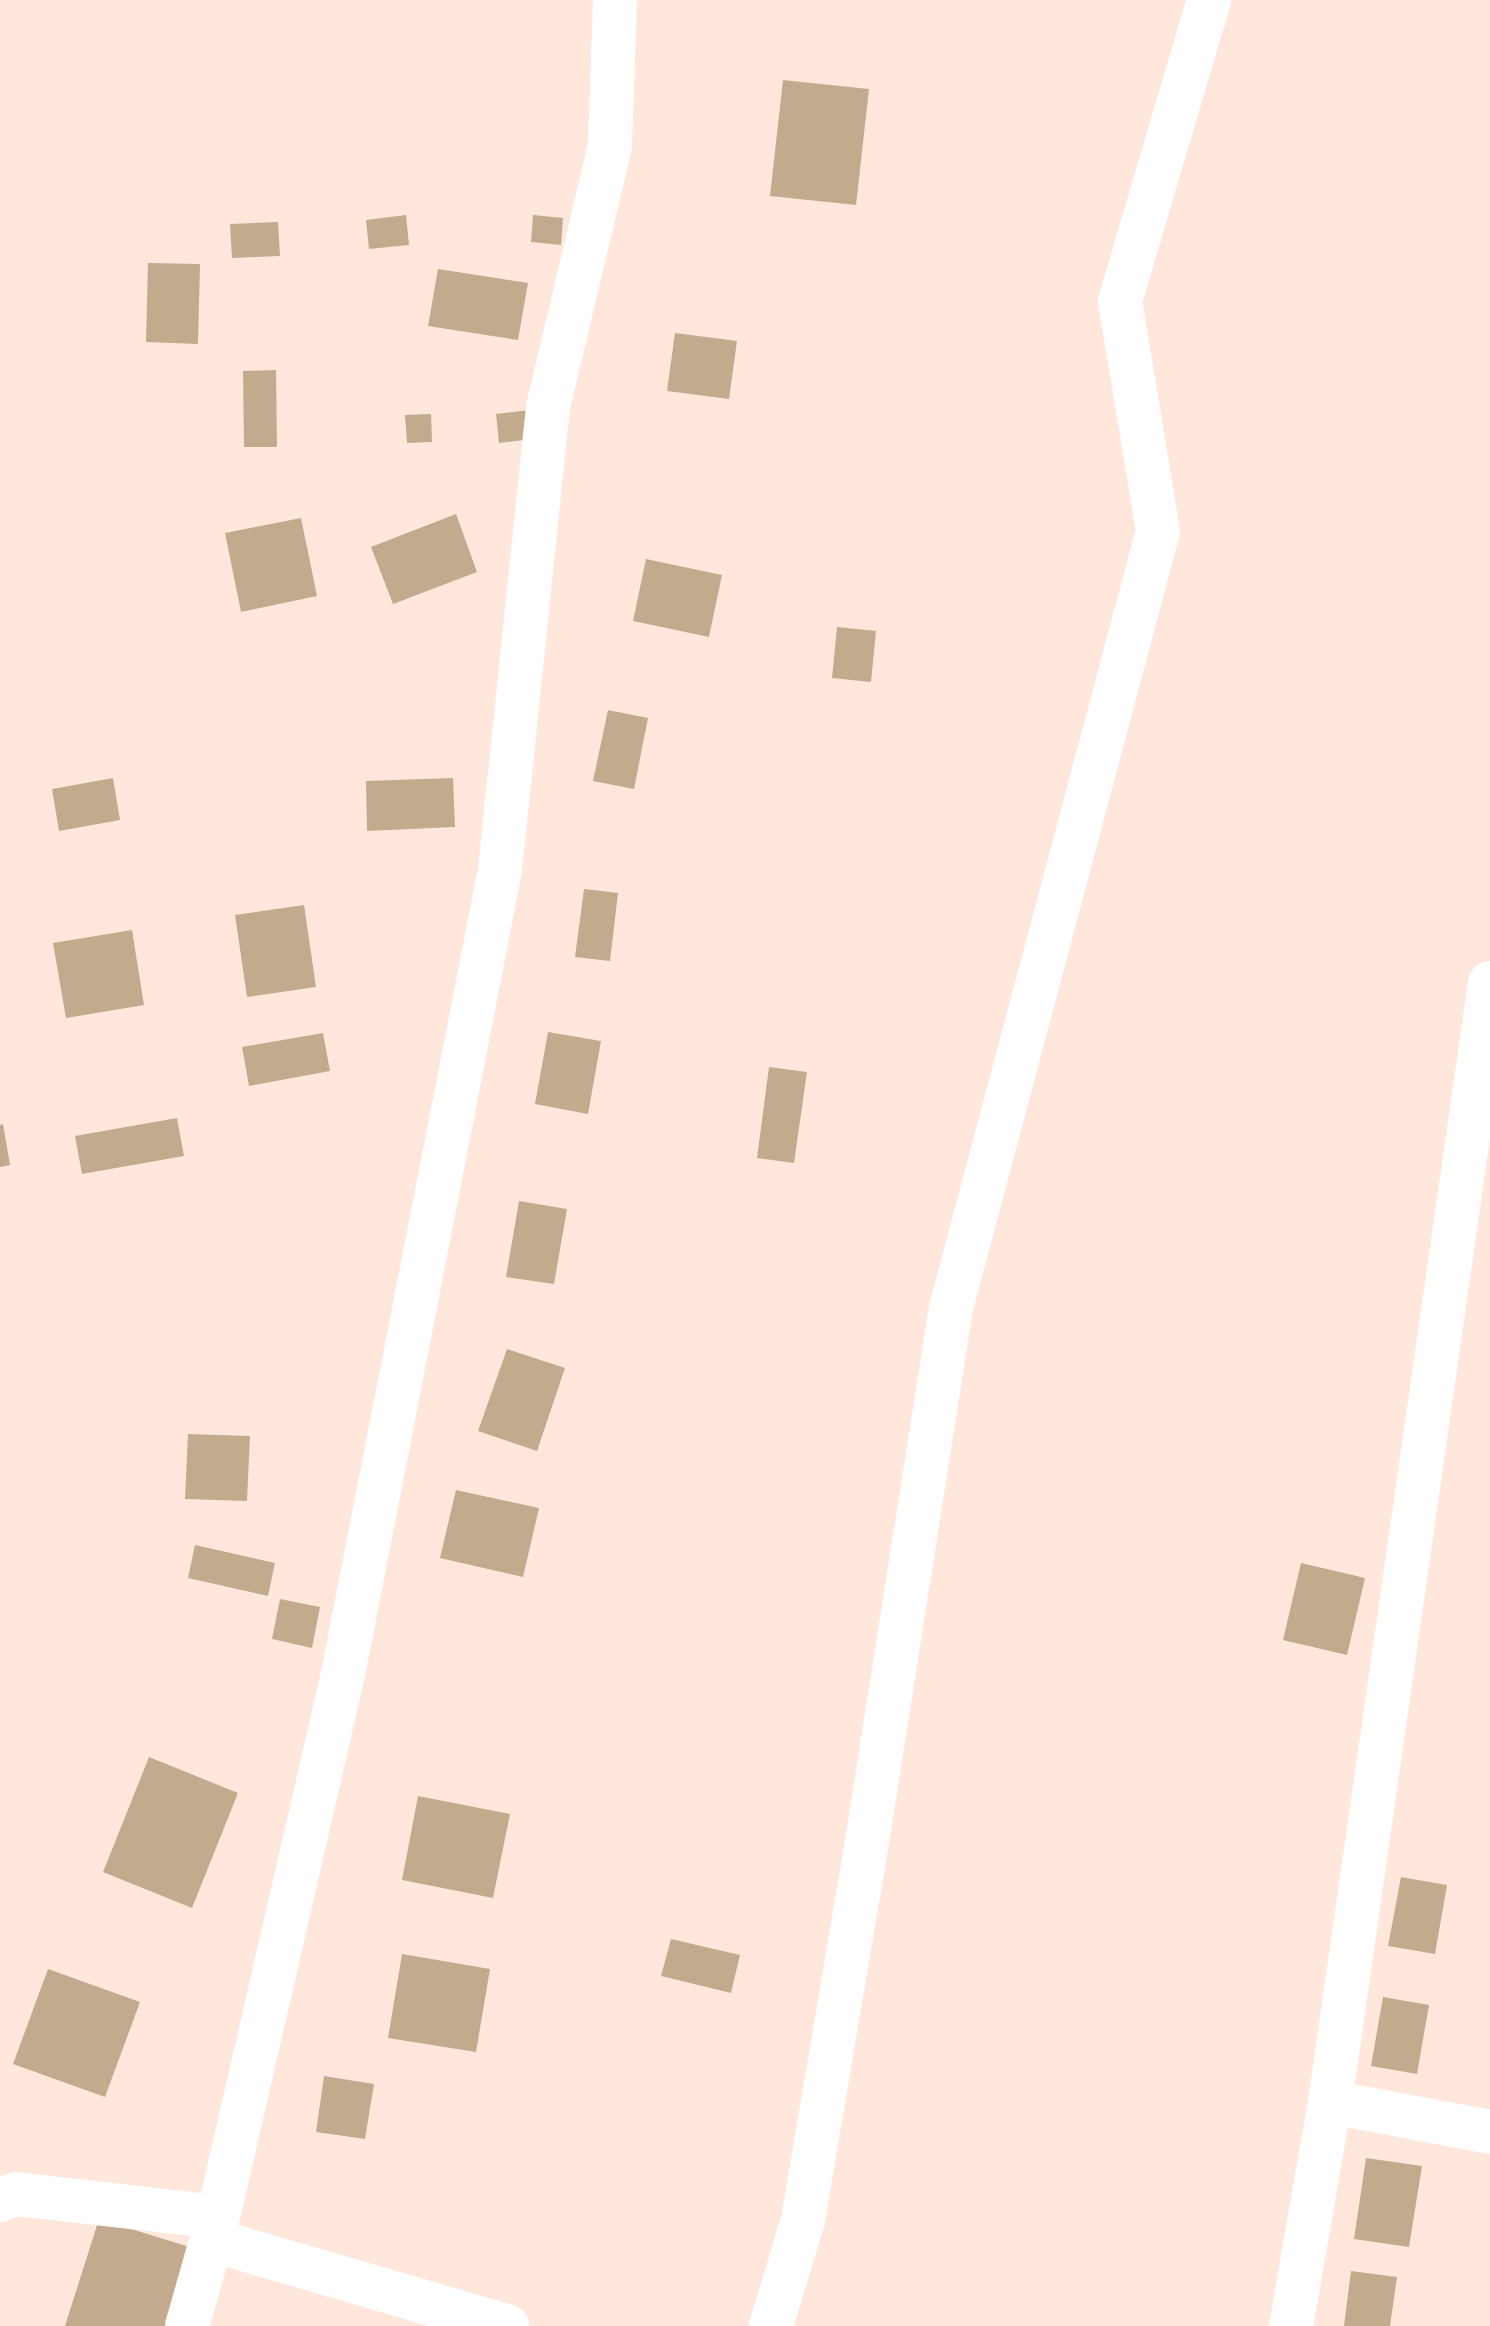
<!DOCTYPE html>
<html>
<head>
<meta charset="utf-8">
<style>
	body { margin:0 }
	canvas { display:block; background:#ffe7dc }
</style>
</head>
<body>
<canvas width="1490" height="2326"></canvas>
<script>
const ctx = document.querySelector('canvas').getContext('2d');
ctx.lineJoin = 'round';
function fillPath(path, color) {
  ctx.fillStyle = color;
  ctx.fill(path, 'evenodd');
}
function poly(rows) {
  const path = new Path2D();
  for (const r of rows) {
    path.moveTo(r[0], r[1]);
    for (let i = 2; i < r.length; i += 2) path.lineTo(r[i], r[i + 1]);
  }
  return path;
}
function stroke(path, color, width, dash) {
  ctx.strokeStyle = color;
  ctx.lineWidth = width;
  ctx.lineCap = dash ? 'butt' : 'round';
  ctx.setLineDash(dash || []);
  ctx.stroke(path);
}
fillPath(poly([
	[783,80,869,89,856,205,770,196],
	[406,215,409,245,369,249,366,220],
	[533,215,563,218,561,245,531,242],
	[278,222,280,256,232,258,230,224],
	[148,263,200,264,198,344,146,342],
	[438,269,528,283,518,340,428,326],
	[675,333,737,341,729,399,667,391],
	[276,370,277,447,244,447,243,371],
	[530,410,533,439,499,443,496,414],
	[431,414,432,442,407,443,405,415],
	[456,514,477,572,393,604,371,547],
	[301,518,317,596,241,612,225,533],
	[646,559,722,575,709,637,633,621],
	[837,627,876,631,871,682,832,678],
	[608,710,648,718,634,789,593,781],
	[113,778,120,820,59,831,52,789],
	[453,778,455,827,367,831,366,781],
	[584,889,618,893,610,961,575,957],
	[304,905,316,987,247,997,235,915],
	[132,930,144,1005,66,1018,53,943],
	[548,1032,601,1041,588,1114,535,1104],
	[323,1033,330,1071,249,1086,242,1047],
	[769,1067,807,1072,794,1163,757,1158],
	[177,1118,184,1156,82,1174,75,1136],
	[3,1124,10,1165,0,1167,0,1125],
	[519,1201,567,1209,554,1284,506,1277],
	[507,1349,565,1368,537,1451,478,1431],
	[188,1434,250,1436,247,1501,185,1499],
	[456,1490,539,1508,523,1577,440,1558],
	[195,1545,275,1563,268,1596,188,1578],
	[1301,1563,1365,1578,1347,1655,1283,1640],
	[280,1599,320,1607,312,1648,272,1639],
	[149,1757,238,1793,192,1908,103,1872],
	[418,1796,510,1814,493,1898,402,1880],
	[1401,1877,1447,1885,1435,1954,1388,1946],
	[671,1939,740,1955,731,1993,661,1976],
	[402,1954,490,1969,476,2052,388,2038],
	[48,1969,140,2002,105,2097,13,2064],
	[1383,1997,1429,2005,1417,2074,1371,2066],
	[324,2076,374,2084,365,2139,316,2132],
	[1366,2158,1422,2166,1409,2247,1354,2239],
	[99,2219,196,2249,172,2326,65,2326],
	[1351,2271,1397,2277,1390,2326,1344,2326]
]), '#c2ab8c');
stroke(poly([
	[1330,2102,1490,2132],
	[0,2200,16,2194,218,2217],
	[212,2240,507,2326],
	[187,2326,218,2217,343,1674,500,870,548,407,610,146,615,0],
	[771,2326,803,2220,867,1842,951,1308,1158,531,1120,301,1209,0],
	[1291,2326,1330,2102,1490,983]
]), '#fff', 44);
</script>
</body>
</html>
